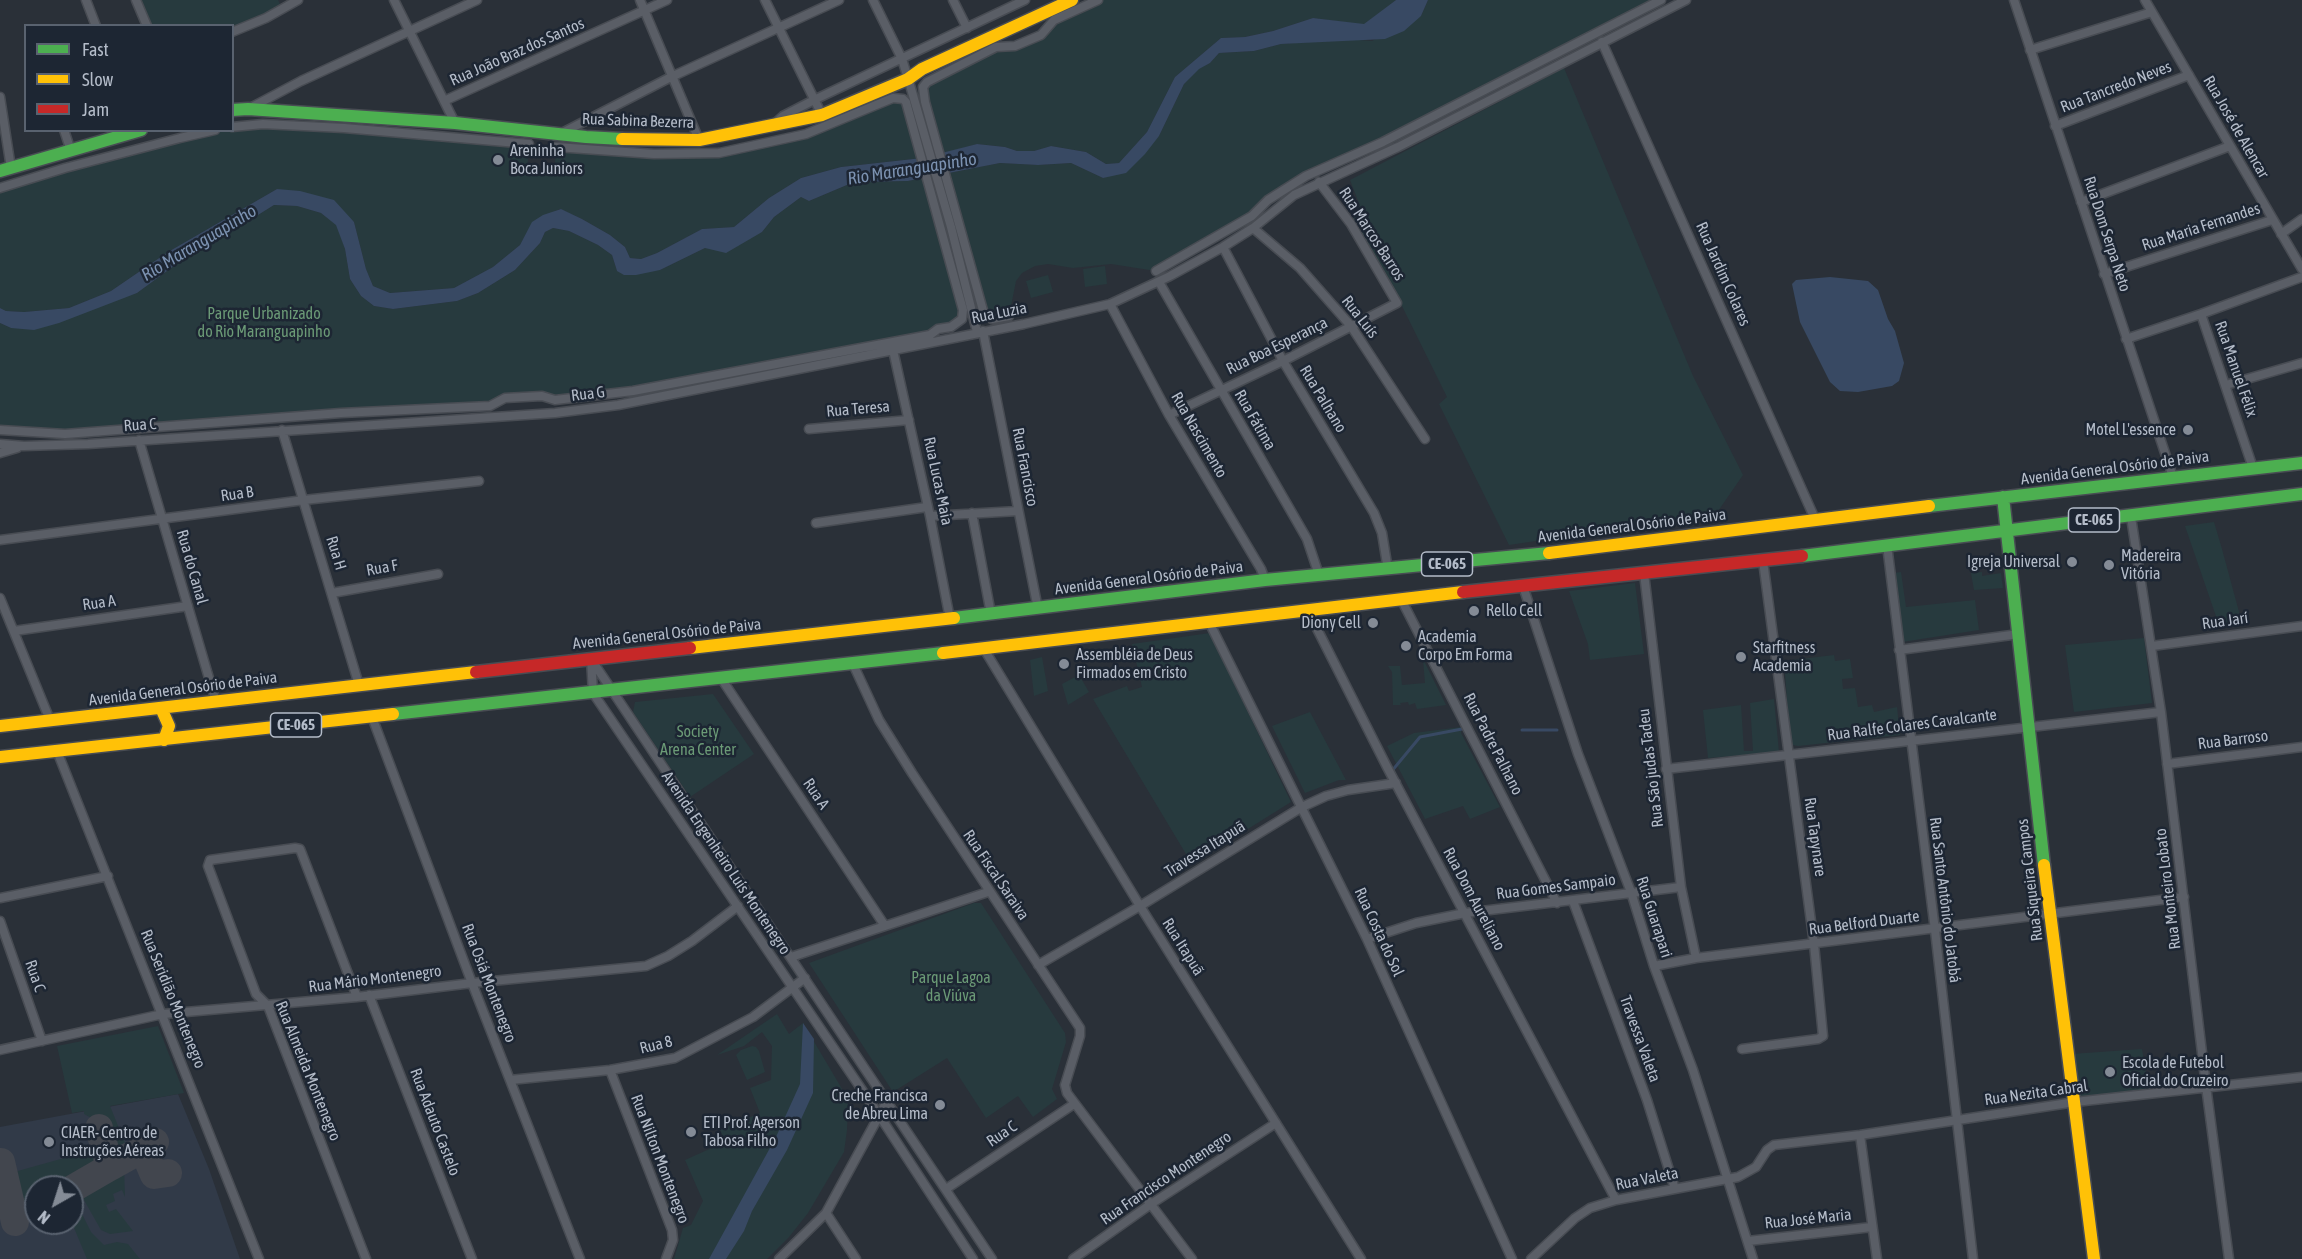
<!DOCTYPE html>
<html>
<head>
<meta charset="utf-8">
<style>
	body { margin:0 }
	#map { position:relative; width:2302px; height:1259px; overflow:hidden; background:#2a3038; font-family:"Asap Condensed",sans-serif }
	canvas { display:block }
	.legend { position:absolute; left:24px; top:24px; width:210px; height:108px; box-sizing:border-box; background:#1d2633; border:2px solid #59626f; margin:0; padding:8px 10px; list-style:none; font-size:18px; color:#b4bcc9 }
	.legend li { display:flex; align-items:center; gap:12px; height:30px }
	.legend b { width:30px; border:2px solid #59626f }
	.north { position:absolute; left:24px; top:1175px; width:60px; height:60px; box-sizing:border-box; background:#1d2633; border:2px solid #59626f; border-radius:50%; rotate:219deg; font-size:16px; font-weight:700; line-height:24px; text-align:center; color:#b4bcc9 }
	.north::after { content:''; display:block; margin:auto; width:21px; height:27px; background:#848b96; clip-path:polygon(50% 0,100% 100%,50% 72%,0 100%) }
</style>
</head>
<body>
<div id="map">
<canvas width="2302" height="1259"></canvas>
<ul class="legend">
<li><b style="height:8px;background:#4caf50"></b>Fast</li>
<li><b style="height:8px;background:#ffc107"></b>Slow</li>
<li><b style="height:8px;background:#c62828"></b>Jam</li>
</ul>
<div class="north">N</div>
</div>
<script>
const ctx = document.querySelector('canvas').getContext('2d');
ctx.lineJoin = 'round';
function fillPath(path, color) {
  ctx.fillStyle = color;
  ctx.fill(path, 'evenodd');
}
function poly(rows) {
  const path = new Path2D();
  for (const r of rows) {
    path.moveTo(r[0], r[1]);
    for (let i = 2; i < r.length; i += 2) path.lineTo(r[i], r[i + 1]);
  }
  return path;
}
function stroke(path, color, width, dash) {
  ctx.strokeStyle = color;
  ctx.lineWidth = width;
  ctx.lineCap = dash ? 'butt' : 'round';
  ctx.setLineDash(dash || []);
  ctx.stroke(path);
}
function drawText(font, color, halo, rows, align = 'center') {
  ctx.font = font + ' "Asap Condensed",sans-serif';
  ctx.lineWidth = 5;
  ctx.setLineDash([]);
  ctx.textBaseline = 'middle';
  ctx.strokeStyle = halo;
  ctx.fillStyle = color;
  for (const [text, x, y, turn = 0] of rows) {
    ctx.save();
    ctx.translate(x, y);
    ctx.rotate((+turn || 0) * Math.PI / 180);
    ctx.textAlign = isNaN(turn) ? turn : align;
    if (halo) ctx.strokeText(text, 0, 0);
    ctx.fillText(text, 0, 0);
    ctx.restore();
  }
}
fillPath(poly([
	[178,1094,209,1169,240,1259,0,1259,0,1127],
	[36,1187,72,1187,72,1223,36,1223]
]), '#313a48');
fillPath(poly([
	[141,0,278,0,281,6,233,28,232,26,152,26],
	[1098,0,1396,0,1364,25,1313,18,1273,31,1245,37,1221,38,1175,77,1147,132,1119,163,1106,164,1086,152,1051,146,1034,151,1017,151,1005,147,977,144,939,155,925,102,927,82,996,47,1041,35,1054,20],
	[1428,0,1661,0,1306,176,1252,216,1156,271,1111,264,1073,268,1048,264,1035,266,1022,273,1016,281,1009,316,988,318,944,174,1000,163,1038,165,1071,163,1103,178,1159,136,1184,84,1199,68,1210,63,1219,53,1254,51,1281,44,1347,39,1372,41,1421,16],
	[1564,68,1693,376,1743,475,1716,514,1509,545,1439,404,1447,397,1400,302,1354,226,1352,210,1360,206,1350,180],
	[893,98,903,99,922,158,841,167,801,178,769,198,734,227,702,229,657,253,641,259,630,258,625,247,610,235,582,219,560,209,533,222,520,245,493,267,454,288,390,293,373,286,366,269,354,222,277,189,168,252,111,291,69,308,24,312,6,311,0,308,0,188,215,131,232,130,263,124,529,144,527,175,554,176,556,147,700,155,796,137],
	[927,177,962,319,930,335,555,400,506,398,490,406,121,431,0,430,0,323,11,328,137,293,193,252,226,235,274,205,297,206,321,213,337,225,345,249,350,279,361,296,374,306,393,309,457,301,478,293,515,270,540,243,545,232,553,228,569,231,598,245,612,255,617,271,660,270,705,248,762,232,774,217,801,197,809,201,854,182,908,181],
	[1105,266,1107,284,1085,287,1083,269],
	[1048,275,1053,292,1031,298,1026,281],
	[2214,522,2222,549,2242,623,2219,625,2185,526],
	[1901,572,1906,607,1975,600,1979,630,1902,642,1894,573],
	[1982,572,1982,576,2001,573,2003,588,1974,590,1971,573],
	[1635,583,1644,654,1590,660,1588,644,1569,591],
	[1210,633,1291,802,1192,864,1093,699,1127,686,1129,691,1142,687,1132,644],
	[2144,638,2152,703,2074,712,2065,645],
	[1834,655,1835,661,1850,659,1853,678,1842,679,1843,689,1855,688,1858,707,1872,705,1874,712,1897,707,1900,735,1798,746,1793,745,1790,739,1784,661],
	[1042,657,1048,691,1034,696,1030,660],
	[1423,659,1446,705,1417,709,1415,703,1409,705,1408,702,1400,703,1401,705,1393,705,1392,672,1388,666,1400,666,1402,685,1425,683],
	[1079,675,1089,692,1068,705,1062,684],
	[713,694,754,754,690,797,633,712,635,702],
	[1774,699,1779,752,1708,758,1703,710,1741,705,1744,751,1753,751,1750,703],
	[1310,712,1346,780,1339,780,1305,793,1272,726],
	[1461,727,1461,733,1500,807,1470,819,1463,806,1425,819,1387,746,1414,733],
	[974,903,981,903,1065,1033,1066,1042,1052,1089,1057,1099,1033,1117,1018,1096,986,1118,947,1058,893,1092,809,963],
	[777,1014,789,1034,803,1023,848,1099,847,1130,844,1152,808,1213,789,1237,767,1259,674,1259,683,1228,691,1225,703,1201,685,1160,725,1142,720,1130,760,1113,750,1088,771,1080,772,1046,762,1032,744,1046,717,1055],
	[158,1026,184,1093,110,1106,125,1143,129,1143,122,1156,112,1160,102,1124,84,1114,84,1111,72,1113,57,1046],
	[752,1046,756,1047,759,1051,765,1072,747,1080,736,1055,741,1050],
	[2142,1049,2149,1090,2078,1099,2071,1054],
	[92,1133,99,1137,105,1161,100,1166,64,1187,36,1187,36,1203,20,1213,17,1212,7,1174,93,1150],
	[124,1167,125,1197,122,1190,113,1194,115,1201,106,1205,109,1212,116,1209,133,1231,110,1234,101,1230,84,1200,84,1189],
	[72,1203,77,1204,91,1232,104,1245,117,1242,128,1244,140,1259,87,1259,72,1223]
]), '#273a3e');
fillPath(poly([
	[1396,0,1428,0,1421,16,1404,31,1385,39,1281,44,1254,51,1219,53,1210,63,1199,69,1184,84,1159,136,1145,154,1126,173,1103,178,1071,163,1038,165,1000,163,908,181,854,182,809,201,801,197,774,217,762,232,726,253,705,248,660,270,636,275,624,275,617,271,612,255,598,245,569,231,553,228,545,232,540,243,515,270,478,293,457,301,393,309,374,306,361,296,350,279,345,249,336,225,321,213,297,206,274,205,226,235,193,252,137,293,59,323,34,330,11,328,0,323,0,308,6,311,24,312,69,308,111,291,168,252,277,189,300,191,334,200,354,222,366,269,373,286,390,293,454,288,493,267,520,245,532,222,543,215,561,209,582,219,610,235,625,247,630,258,641,259,657,253,702,229,734,227,769,198,801,178,841,167,922,158,977,144,1005,147,1017,151,1034,151,1051,146,1086,152,1106,164,1119,163,1147,132,1175,77,1221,38,1245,37,1273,31,1313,18,1364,24],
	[1830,277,1868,281,1878,290,1888,319,1895,331,1904,363,1899,381,1892,386,1858,392,1840,391,1830,382,1800,322,1792,284,1796,280],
	[803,1023,814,1039,813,1093,787,1150,752,1211,744,1231,726,1259,709,1259,776,1137,800,1084]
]), '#384963');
stroke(poly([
	[1522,730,1557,730],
	[1391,772,1420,737,1462,729]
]), '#384963', 3);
stroke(poly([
	[143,1149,154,1175,168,1173],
	[1,1162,15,1222],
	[110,1167,155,1142],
	[72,1189,110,1167,99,1128]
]), '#42464e', 28);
const street = poly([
	[86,0,96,26],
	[136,0,147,26],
	[394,0,455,123],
	[640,0,699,140],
	[765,0,822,115],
	[873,0,902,59,910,85,951,227,977,332],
	[953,0,967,28],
	[2014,0,2173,477],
	[2145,0,2302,269],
	[232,32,266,18,298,0],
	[1602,42,1815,519],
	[2030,50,2152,12],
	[0,97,11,168],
	[444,101,667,0],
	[250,108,301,81,477,0],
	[774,124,783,116,816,99,1025,0],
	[2055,126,2189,75],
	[232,127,263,124,344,128,529,144],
	[64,130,71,151],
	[560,134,671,77,839,0],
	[0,188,65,168,180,138,215,130],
	[2081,202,2230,146],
	[1253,228,1300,268,1351,326,1425,439],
	[2281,234,2302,219],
	[1223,247,1283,361,1374,513,1382,533,1388,570],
	[1156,271,1252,216,1268,200,1306,176,1383,142,1661,0],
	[2104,274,2272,220],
	[1159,282,1307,539,1319,575],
	[1110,304,1169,415,1261,569,1265,580],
	[1009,316,992,319,984,314,925,102,923,87,927,82,996,47,1015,46,1041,35,1054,20,1098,0],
	[983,331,1038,609],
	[2126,339,2201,314],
	[893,350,930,516,950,619],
	[2226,385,2302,363],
	[1169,415,1283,361,1397,303,1351,224,1319,182],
	[809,429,909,420],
	[0,430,65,434,341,413,490,406,505,398,542,396,555,400,633,391,930,335,938,329,951,327,962,319,963,310,906,102,903,99,893,98,806,134,719,153,654,154,556,147],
	[282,430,359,685],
	[139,440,216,702],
	[0,444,24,446,88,444,555,413,618,405,1024,324,1110,304,1170,276,1223,247,1253,228,1294,195,1398,147,1686,0],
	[0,453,17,448],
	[2253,468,2201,314,2302,277],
	[972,513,991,614],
	[930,516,1018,511],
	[2131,517,2161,712,2206,1086,2229,1259],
	[816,523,927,507],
	[0,540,304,500,479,481],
	[1887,545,1935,930,1973,1259],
	[1644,573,1681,887,1696,958],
	[1523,586,1578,754,1631,892,1654,966,1693,1070,1753,1259],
	[332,593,438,574],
	[0,598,50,720],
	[1401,599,1557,903],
	[1308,611,1387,767,1616,1200],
	[1209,622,1367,939,1512,1259],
	[14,631,188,606],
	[2152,646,2302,626],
	[984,649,1140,906,1361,1259],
	[1899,650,2019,634],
	[591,659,992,1259],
	[591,659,593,693,879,1115,973,1259],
	[853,664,879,720,912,773,1080,1028,1080,1036,1065,1085,1067,1093,1192,1259],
	[721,678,885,926],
	[372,717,472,983,580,1259],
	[57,751,259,1259],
	[2167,764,2302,747],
	[1666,769,2161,712],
	[0,898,108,876],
	[1573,901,1647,1100,1675,1189],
	[0,921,42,1041],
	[1367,939,1416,923,1465,913,1681,887],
	[791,957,988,892],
	[1038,965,1140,906,1302,807,1326,796,1348,790,1396,783],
	[1654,966,1696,958,2184,897],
	[369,995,472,1259],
	[357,997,300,849,295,848,210,860,208,866,256,994,268,1006,366,1259],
	[1742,1049,1818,1039,1823,1036,1814,944,1763,561],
	[0,1050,163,1014,357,997,472,983,646,966,668,956,692,941,738,906],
	[610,1070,672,1230,673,1240,666,1259],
	[510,1080,610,1070,675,1058,753,1017,805,978],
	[1860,1135,1877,1259],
	[946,1189,1074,1104],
	[826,1213,856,1259],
	[1748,1241,1872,1227],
	[779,1259,826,1213,887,1101],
	[1073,1259,1151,1204,1276,1123],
	[1531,1259,1575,1218,1590,1208,1616,1200,1738,1177,1756,1167,1767,1150,1774,1145,1860,1135,2075,1102,2302,1077]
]);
const fast = poly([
	[232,110,248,109,455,123,586,137,622,139],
	[0,171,141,130],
	[2003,497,2044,865],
	[1929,506,2302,463],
	[1802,556,2302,494],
	[954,618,1265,580,1549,553],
	[393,714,943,653]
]);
const slow = poly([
	[622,139,699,140,822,115,908,79,922,69,1072,0],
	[1549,553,1929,506],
	[690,648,954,618],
	[943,653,1463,592],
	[161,708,169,726,164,740],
	[0,726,476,672],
	[0,757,393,714],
	[2044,865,2094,1259]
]);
const jam = poly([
	[1463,592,1802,556],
	[476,672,690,648]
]);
stroke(street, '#484c53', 11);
stroke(fast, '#484c53', 15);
stroke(slow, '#484c53', 15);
stroke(jam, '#484c53', 15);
stroke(street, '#5a5e66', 8);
stroke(fast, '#4caf50', 12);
stroke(slow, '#ffc107', 12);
stroke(jam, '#c62828', 12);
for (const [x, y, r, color] of [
	[498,160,6,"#848b96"],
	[2188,430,6,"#848b96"],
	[2072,562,6,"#848b96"],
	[2109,565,6,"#848b96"],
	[1474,611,6,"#848b96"],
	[1373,623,6,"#848b96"],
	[1406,646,6,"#848b96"],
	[1741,657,6,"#848b96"],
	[1064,664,6,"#848b96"],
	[2110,1072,6,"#848b96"],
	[940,1105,6,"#848b96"],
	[691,1132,6,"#848b96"],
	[49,1142,6,"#848b96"]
]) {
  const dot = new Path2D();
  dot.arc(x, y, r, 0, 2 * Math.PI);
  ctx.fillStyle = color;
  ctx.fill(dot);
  stroke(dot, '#1d2633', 2);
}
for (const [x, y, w] of [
	[2094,520,51],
	[1447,564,51],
	[296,725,51]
]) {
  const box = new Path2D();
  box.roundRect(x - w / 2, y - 12, w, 24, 4.5);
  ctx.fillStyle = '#1d2633';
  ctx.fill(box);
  stroke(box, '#b4bcc9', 1.5);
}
drawText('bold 15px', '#b4bcc9', null, [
	["CE-065",2094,520],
	["CE-065",1447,564],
	["CE-065",296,725]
]);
drawText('16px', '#b4bcc9', '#1d2633', [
	["Rua João Braz dos Santos",517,52,-24],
	["Rua Tancredo Neves",2116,87,-21],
	["Rua Sabina Bezerra",638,121,2],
	["Rua José de Alencar",2236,127,60],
	["Rua Maria Fernandes",2201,227,-18],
	["Rua Marcos Barros",1372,234,57],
	["Rua Dom Serpa Neto",2107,234,72],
	["Rua Jardim Colares",1723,274,66],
	["Rua Luzia",999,313,-11],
	["Rua Luís",1360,317,52],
	["Rua Boa Esperança",1277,346,-26],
	["Rua Manuel Félix",2236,369,71],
	["Rua G",588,394,-7],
	["Rua Palhano",1323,399,59],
	["Rua Teresa",858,409,-5],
	["Rua Fátima",1255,420,60],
	["Rua C",140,425,-4],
	["Rua Nascimento",1199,435,60],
	["Rua Francisco",1025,467,79],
	["Avenida General Osório de Paiva",2115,468,-7],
	["Rua Lucas Maia",938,481,78],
	["Rua B",237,494,-8],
	["Avenida General Osório de Paiva",1632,526,-7],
	["Rua H",336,553,73],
	["Rua do Canal",192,567,74],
	["Rua F",382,568,-10],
	["Avenida General Osório de Paiva",1149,578,-7],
	["Rua A",99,603,-8],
	["Rua Jarí",2225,621,-8],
	["Avenida General Osório de Paiva",667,634,-6],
	["Avenida General Osório de Paiva",183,689,-7],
	["Rua Ralfe Colares Cavalcante",1912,725,-7],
	["Rua Barroso",2233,740,-7],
	["Rua Padre Palhano",1493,744,63],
	["Rua São judas Tadeu",1651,768,-97],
	["Rua A",816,794,56],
	["Rua Tapynare",1815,837,82],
	["Travessa Itapuã",1205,849,-32],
	["Avenida Engenheiro Luís Montenegro",726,863,56],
	["Rua Fiscal Saraiva",996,875,56],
	["Rua Siqueira Campos",2030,880,-97],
	["Rua Gomes Sampaio",1556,887,-7],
	["Rua Monteiro Lobato",2168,889,-97],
	["Rua Dom Aureliano",1474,899,62],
	["Rua Santo Antônio do Jatobá",1945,900,83],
	["Rua Guarapari",1654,917,72],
	["Rua Belford Duarte",1864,923,-7],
	["Rua Costa do Sol",1379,932,65],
	["Rua Itapuã",1183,947,58],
	["Rua C",35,976,71],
	["Rua Mário Montenegro",375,979,-7],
	["Rua Osiá Montenegro",489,983,69],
	["Rua Seridião Montenegro",173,999,68],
	["Travessa Valeta",1640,1039,70],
	["Rua 8",656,1045,-14],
	["Rua Almeida Montenegro",308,1071,68],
	["Rua Nezita Cabral",2036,1093,-8],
	["Rua Adauto Castelo",435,1122,69],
	["Rua C",1002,1134,-34],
	["Rua Nilton Montenegro",660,1159,69],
	["Rua Francisco Montenegro",1166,1178,-34],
	["Rua Valeta",1647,1179,-11],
	["Rua José Maria",1808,1219,-6]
]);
drawText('16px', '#b4bcc9', '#1d2633', [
	["Areninha",510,151],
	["Boca Juniors",510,169],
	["Motel L'essence",2176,430,"right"],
	["Madereira",2121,556],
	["Vitória",2121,574],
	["Igreja Universal",2060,562,"right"],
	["Rello Cell",1486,611],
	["Diony Cell",1361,623,"right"],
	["Academia",1418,637],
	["Corpo Em Forma",1418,655],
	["Starfitness",1753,648],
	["Academia",1753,666],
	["Assembléia de Deus",1076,655],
	["Firmados em Cristo",1076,673],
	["Escola de Futebol",2122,1063],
	["Oficial do Cruzeiro",2122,1081],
	["Creche Francisca",928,1096,"right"],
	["de Abreu Lima",928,1114,"right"],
	["ETI Prof. Agerson",703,1123],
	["Tabosa Filho",703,1141],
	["CIAER- Centro de",61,1133],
	["Instruções Aéreas",61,1151]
], 'left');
drawText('16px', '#6b9a76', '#1d2633', [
	["Parque Urbanizado",264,314],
	["do Rio Maranguapinho",264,332],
	["Society",698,732],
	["Arena Center",698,750],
	["Parque Lagoa",951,978],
	["da Viúva",951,996]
]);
drawText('italic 18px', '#7c92b1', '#1d2633', [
	["Rio Maranguapinho",912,169,-9],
	["Rio Maranguapinho",199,243,-31]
]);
</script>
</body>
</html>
